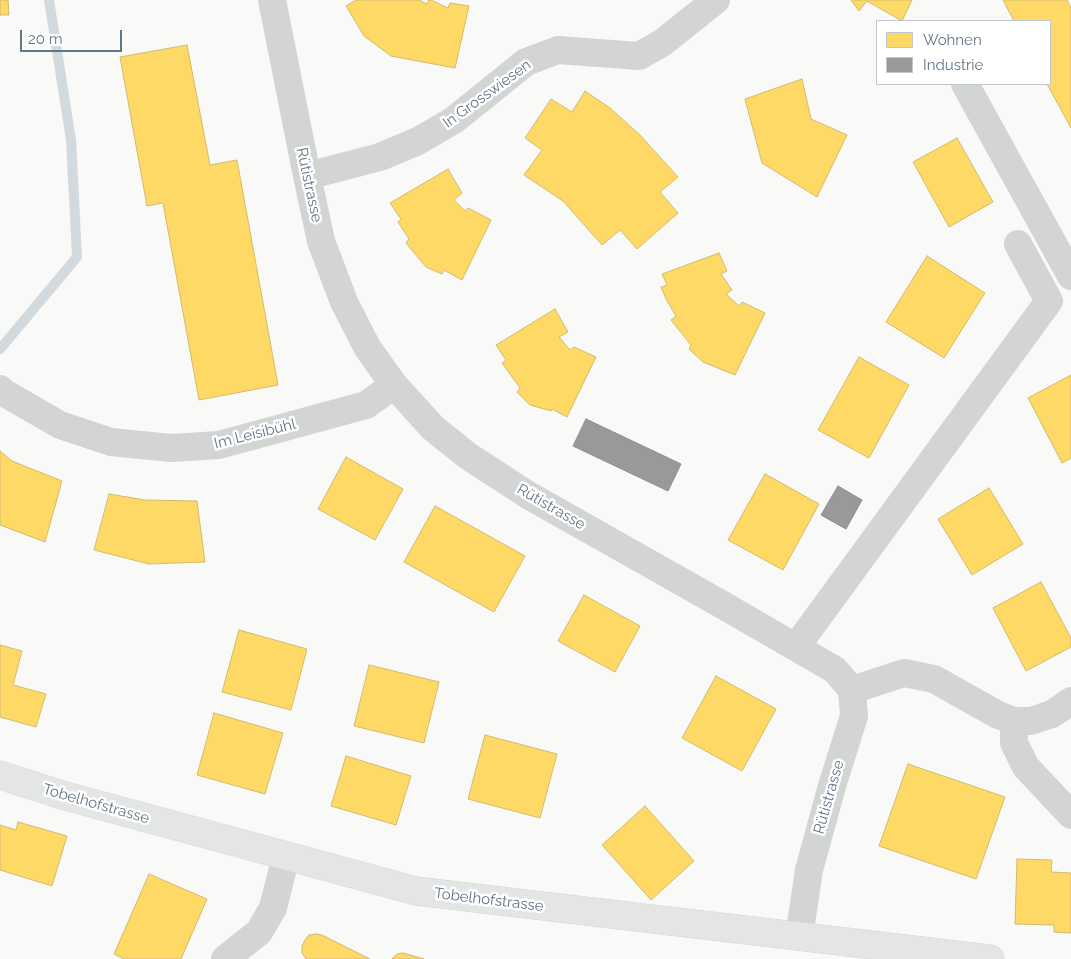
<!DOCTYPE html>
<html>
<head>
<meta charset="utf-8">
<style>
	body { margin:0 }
	#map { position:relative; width:1071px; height:959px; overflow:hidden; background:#f9f9f8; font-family:Raleway,sans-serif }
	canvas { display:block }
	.legend { position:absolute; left:876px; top:20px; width:175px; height:65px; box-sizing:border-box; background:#fff; border:1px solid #c0c7ce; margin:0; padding:6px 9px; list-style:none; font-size:15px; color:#627485 }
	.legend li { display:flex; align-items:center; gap:10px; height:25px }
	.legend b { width:25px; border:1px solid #c0c7ce }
	.scale { position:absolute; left:20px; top:30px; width:102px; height:22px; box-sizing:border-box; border:2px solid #627485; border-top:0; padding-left:6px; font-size:15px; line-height:18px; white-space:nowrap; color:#627485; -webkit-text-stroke:4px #fff; paint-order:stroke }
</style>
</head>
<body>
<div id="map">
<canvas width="1071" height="959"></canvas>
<ul class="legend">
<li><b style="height:14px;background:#ffd966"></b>Wohnen</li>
<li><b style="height:14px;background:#999"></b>Industrie</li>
</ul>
<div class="scale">20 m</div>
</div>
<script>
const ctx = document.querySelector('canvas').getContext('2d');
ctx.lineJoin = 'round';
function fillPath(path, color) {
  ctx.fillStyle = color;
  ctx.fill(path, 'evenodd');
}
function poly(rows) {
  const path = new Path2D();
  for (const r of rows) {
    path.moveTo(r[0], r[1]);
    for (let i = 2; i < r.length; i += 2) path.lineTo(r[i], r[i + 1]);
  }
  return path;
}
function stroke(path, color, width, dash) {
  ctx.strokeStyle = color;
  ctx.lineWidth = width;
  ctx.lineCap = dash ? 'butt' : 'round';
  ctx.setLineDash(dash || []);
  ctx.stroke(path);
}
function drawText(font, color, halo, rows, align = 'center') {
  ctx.font = font + ' Raleway,sans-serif';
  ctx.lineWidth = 5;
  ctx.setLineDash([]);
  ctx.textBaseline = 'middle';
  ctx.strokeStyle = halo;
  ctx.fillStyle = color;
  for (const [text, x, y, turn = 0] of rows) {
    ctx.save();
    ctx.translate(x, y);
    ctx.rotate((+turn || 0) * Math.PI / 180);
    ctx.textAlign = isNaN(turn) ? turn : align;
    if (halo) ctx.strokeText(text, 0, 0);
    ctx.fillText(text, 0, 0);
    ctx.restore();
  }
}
const homes = poly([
	[0,0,8,0,9,15,0,15,0,0],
	[356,0,420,0,426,4,429,0,431,0,448,8,450,3,469,6,455,68,391,56,364,36,346,6,356,0],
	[851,0,912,0,902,21,867,1,859,11,851,0],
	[1003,0,1067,0,1071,8,1071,128,1047,84,1050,84,1050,21,1014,21,1003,0],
	[187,45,210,165,237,160,278,385,199,400,163,203,147,206,120,57,187,45],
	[802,79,811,119,847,135,817,197,762,163,745,99,802,79],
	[585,91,610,108,640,135,678,177,660,192,678,213,637,249,620,230,602,245,563,201,524,175,542,150,525,138,551,99,572,112,585,91],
	[957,138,993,202,949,227,913,162,957,138],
	[448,169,462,193,454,200,465,211,468,208,491,220,462,280,444,270,442,274,426,267,406,243,409,239,398,222,401,219,390,203,448,169],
	[719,253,727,271,721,274,732,290,726,294,739,306,742,302,765,313,735,375,703,362,689,349,691,345,671,320,676,316,666,299,661,287,667,285,662,274,719,253],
	[927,256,985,293,944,358,886,322,927,256],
	[555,309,568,332,559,337,570,350,574,347,596,357,567,417,552,409,551,411,530,405,517,392,520,388,502,363,506,360,496,345,555,309],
	[859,357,909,385,869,458,818,430,859,357],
	[1071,375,1071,458,1062,463,1028,398,1071,375],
	[0,451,12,461,62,481,45,542,0,525,0,451],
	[346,457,403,489,375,540,318,509,346,457],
	[765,474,819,504,783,570,728,540,765,474],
	[989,488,1023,544,972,575,938,519,989,488],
	[109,494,145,500,197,501,205,562,149,564,94,550,109,494],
	[435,506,525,556,494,612,404,562,435,506],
	[1041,582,1071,638,1071,647,1026,671,993,608,1041,582],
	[584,595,640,626,615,672,558,641,584,595],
	[239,630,307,649,291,710,222,692,239,630],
	[0,645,22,651,13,685,46,694,36,727,0,717,0,645],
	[369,665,439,682,424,743,354,726,369,665],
	[716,676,776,709,742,771,682,738,716,676],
	[214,713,283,733,265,794,197,775,214,713],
	[485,735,557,754,540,818,468,799,485,735],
	[346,756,411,776,396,825,331,806,346,756],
	[908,764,1005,797,976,879,879,846,908,764],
	[645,806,694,861,651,900,602,845,645,806],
	[18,822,67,836,52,886,0,870,0,825,16,830,18,822],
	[1017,859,1052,860,1051,872,1071,873,1071,933,1054,932,1054,925,1015,924,1017,859],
	[149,874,207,899,181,959,124,959,114,954,149,874],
	[316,934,322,935,370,959,306,959,302,953,302,946,305,940,309,935,316,934],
	[403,953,424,959,392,959,397,954,403,953]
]);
fillPath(homes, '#ffd966');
stroke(homes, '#d0bb6f', 1);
const industry = poly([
	[586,419,681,464,668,491,573,446,586,419],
	[838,486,862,500,846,529,821,515,838,486]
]);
fillPath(industry, '#999');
stroke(industry, '#888e93', 1);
stroke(poly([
	[0,349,77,257,71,140,49,0]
]), '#d2dadd', 10);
const major = poly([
	[0,775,62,795,416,891,990,959]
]);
stroke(major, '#d6d7d7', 29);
stroke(poly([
	[272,0,307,176,321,241,344,302,367,347,394,385,433,428,468,456,528,495,721,604,835,670,852,690,854,716,832,786,809,870,799,937],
	[965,84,1071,276],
	[307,176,380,157,418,141,454,120,526,62,558,50,639,56,662,43,716,0],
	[0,389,3,392,60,425,111,442,171,448,219,445,366,405,394,385],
	[796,647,1049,301,1018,244],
	[852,690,904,673,934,679,998,715,1014,721,1031,721,1052,714,1071,701],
	[1014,721,1014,743,1026,767,1071,815],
	[225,959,259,932,273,908,286,856]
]), '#d3d4d4', 28);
stroke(major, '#e4e5e5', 28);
drawText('15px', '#627485', '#fff', [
	["In Grosswiesen",487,94,-36],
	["Rütistrasse",309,185,78],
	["Im Leisibühl",255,434,-14],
	["Rütistrasse",551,507,30],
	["Rütistrasse",829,797,-74],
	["Tobelhofstrasse",96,804,16],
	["Tobelhofstrasse",489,900,7]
]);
</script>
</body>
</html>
